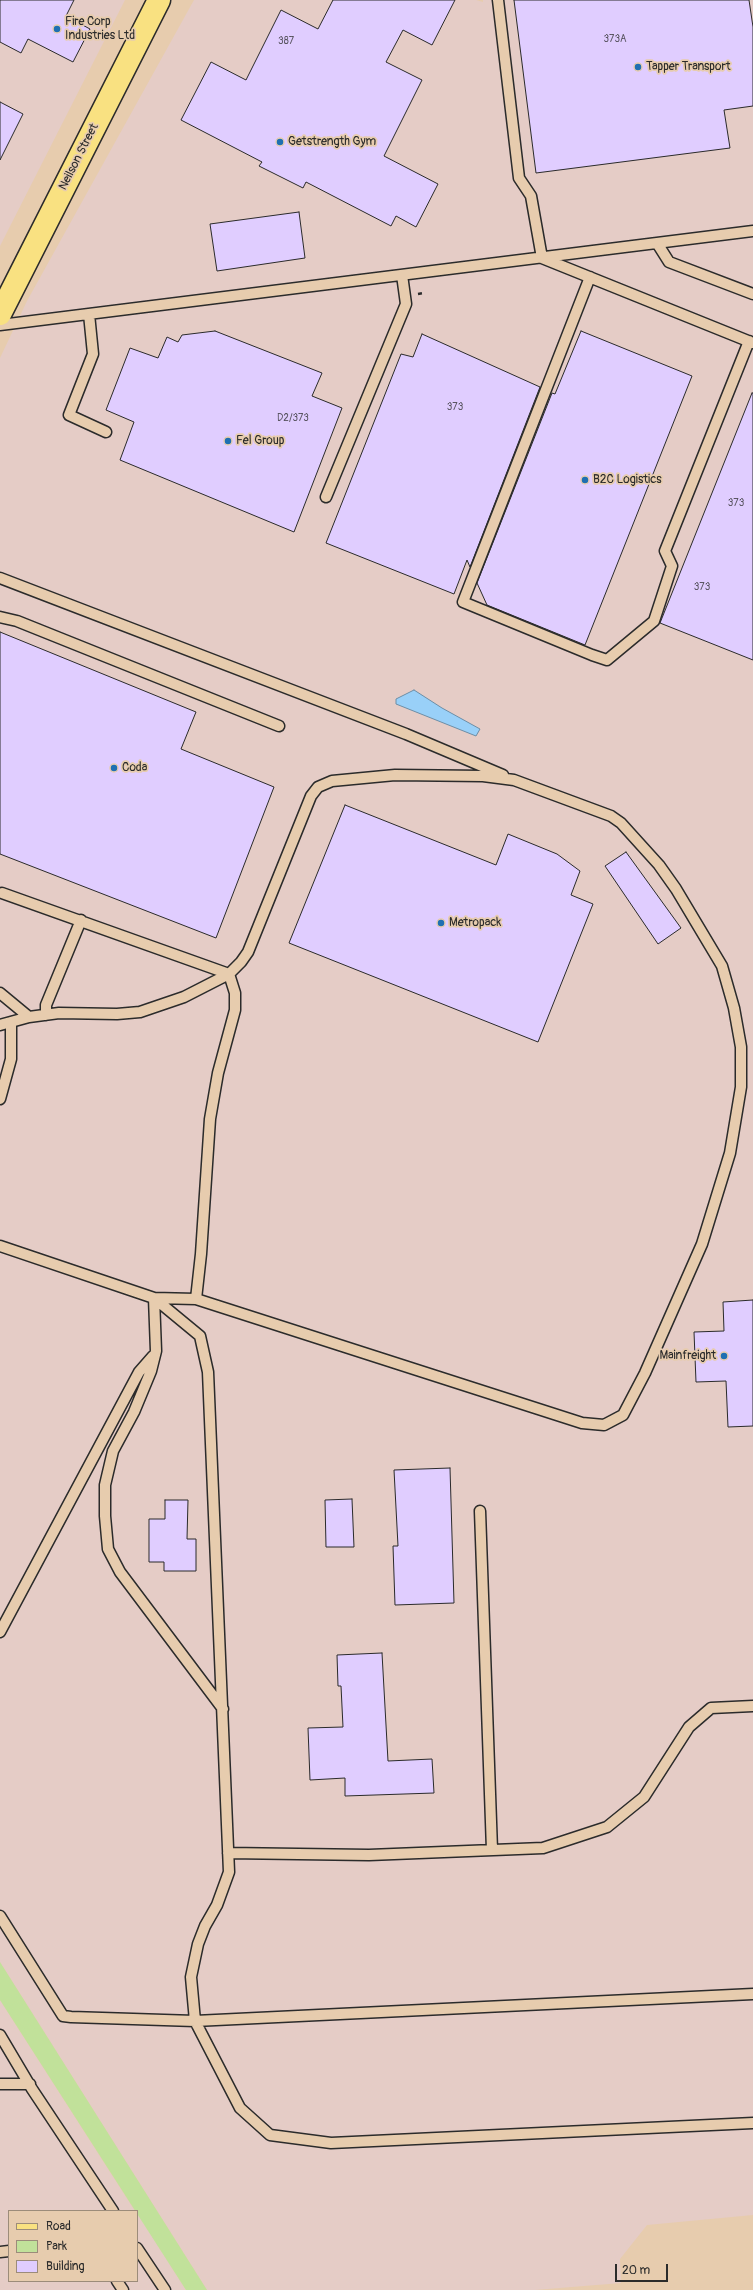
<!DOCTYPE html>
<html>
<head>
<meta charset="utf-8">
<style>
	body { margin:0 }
	#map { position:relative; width:753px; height:2290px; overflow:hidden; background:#e7ccae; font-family:Pangolin,sans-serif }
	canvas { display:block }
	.legend { position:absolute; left:8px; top:2210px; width:130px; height:72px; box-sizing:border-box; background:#e7ccae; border:1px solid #9c8c7a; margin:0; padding:5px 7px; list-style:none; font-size:12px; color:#2b2b2b }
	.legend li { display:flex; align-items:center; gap:8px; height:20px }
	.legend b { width:20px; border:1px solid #9c8c7a }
	.scale { position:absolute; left:615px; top:2264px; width:53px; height:18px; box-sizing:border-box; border:2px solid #2b2b2b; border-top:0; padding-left:5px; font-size:12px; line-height:14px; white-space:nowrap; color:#2b2b2b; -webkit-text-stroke:3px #e7ccae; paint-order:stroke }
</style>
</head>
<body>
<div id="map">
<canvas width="753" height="2290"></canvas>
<ul class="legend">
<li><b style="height:5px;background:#f9e181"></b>Road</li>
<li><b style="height:11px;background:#c1e19a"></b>Park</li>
<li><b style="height:11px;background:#e0cdff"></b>Building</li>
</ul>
<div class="scale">20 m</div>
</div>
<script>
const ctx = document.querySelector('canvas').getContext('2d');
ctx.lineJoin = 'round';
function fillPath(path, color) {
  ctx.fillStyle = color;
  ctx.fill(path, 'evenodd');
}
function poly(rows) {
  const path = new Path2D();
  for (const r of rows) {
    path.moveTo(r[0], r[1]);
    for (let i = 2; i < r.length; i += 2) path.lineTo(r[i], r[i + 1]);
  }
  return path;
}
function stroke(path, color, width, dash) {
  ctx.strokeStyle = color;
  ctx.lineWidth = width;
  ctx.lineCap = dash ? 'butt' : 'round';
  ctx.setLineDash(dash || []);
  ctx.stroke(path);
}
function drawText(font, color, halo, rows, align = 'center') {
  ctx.font = font + ' Pangolin,sans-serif';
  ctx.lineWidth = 3.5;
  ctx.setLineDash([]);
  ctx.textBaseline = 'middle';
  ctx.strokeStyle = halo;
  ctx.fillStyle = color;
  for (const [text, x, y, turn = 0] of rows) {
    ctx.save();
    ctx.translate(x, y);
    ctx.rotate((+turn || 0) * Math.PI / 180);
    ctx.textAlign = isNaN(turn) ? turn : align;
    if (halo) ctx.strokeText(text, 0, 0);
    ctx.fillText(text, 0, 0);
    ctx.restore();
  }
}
fillPath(poly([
	[0,0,125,0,0,246],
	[194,0,476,0,483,2,483,0,753,0,753,2215,647,2225,620,2259,621,2283,535,2290,207,2290,0,1962,0,358,27,301],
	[0,2000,135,2211,9,2211,9,2281,137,2281,137,2213,186,2290,0,2290]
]), '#e5ccc6');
fillPath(poly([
	[0,1962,207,2290,186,2290,0,2000]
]), '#c1e19a');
const water = poly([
	[414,690,442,708,480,729,476,736,396,704,396,699,414,690]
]);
fillPath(water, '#99d0f8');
stroke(water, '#6d8ea6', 1);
const building = poly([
	[0,0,74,0,66,16,90,29,73,62,28,39,21,53,0,42,0,0],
	[333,0,455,0,432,45,403,30,386,62,422,80,384,156,438,184,416,227,396,216,391,226,306,182,303,188,259,166,262,162,181,120,211,62,246,80,281,10,318,29,333,0],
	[514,0,749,0,753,27,753,106,724,110,730,148,536,173,514,0],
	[0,102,23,114,0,160,0,102],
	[299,212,305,258,217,271,210,224,299,212],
	[215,331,322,373,312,396,342,408,294,532,120,460,134,422,106,410,130,348,158,358,167,337,178,342,182,335,215,331],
	[581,331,692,376,585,645,487,605,477,583,552,393,555,394,581,331],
	[422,334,540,387,470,567,467,560,454,594,326,543,401,354,413,357,422,334],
	[752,393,753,393,753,660,660,623,752,393],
	[0,632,196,712,181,749,274,787,216,938,0,854,0,632],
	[345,805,496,865,508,834,557,854,580,871,571,895,593,904,538,1042,289,943,345,805],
	[626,852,681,928,658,944,605,866,626,852],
	[753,1300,753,1426,728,1427,726,1381,696,1382,694,1332,724,1331,723,1302,753,1300],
	[450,1468,454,1603,395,1605,393,1546,398,1546,394,1470,450,1468],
	[352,1499,354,1547,326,1547,325,1500,352,1499],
	[165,1500,188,1500,187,1539,196,1539,196,1571,164,1571,164,1562,149,1562,149,1519,165,1519,165,1500],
	[382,1653,388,1761,432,1759,434,1793,345,1796,345,1778,310,1780,308,1728,343,1727,341,1686,338,1686,337,1655,382,1653]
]);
fillPath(building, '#e0cdff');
stroke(building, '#2b2b2b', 1);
const service = poly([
	[498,0,519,178,531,196,542,258,753,343],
	[657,243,669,262,753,294],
	[590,277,463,602,592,655,607,660,654,621,672,566,665,551,749,341],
	[89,314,93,354,69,415,106,432],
	[0,325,753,231],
	[326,497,406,304,402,275],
	[0,578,406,734,503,775],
	[0,617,17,621,279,726],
	[2,893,229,974,235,993,235,1010,218,1073,210,1119,201,1254,196,1299],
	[0,993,29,1017],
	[46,1015,46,1005,81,920],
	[0,1025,29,1017,59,1013,117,1014,140,1012,184,997,229,974,241,962,248,952,311,796,318,787,332,781,395,775,483,776,514,780,611,816,621,823,659,865,676,889,722,966,734,1008,741,1047,741,1087,730,1153,702,1244,645,1373,623,1415,604,1425,582,1423,196,1299,154,1298,0,1246],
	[0,1099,11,1059,11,1022],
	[154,1298,200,1336,208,1372,229,1872,217,1905,205,1926,198,1944,191,1977,195,2021,240,2108,270,2135,331,2143,753,2123],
	[154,1298,156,1351,151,1371,134,1412,113,1451,105,1485,105,1516,108,1549,120,1572,223,1709],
	[480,1511,492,1850],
	[0,1632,139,1372,153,1356],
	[228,1853,369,1855,543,1848,607,1827,644,1797,689,1727,711,1708,753,1706],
	[0,1916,63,2016,71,2017,195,2021,753,1994],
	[0,2035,32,2089,113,2211],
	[0,2084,30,2084],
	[137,2248,165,2290],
	[0,2252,9,2251],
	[117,2281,123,2290]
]);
const primary = poly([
	[0,314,159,0]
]);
stroke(service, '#2b2b2b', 13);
stroke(primary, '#2b2b2b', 25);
stroke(poly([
	[418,294,424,293]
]), '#2b2b2b', 2.5, [4, 3]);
stroke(service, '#e7ccae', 10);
stroke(primary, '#f9e181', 22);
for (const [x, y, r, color] of [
	[57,29,4,"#1f6fb2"],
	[638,67,4,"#1f6fb2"],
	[280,142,4,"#1f6fb2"],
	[228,441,4,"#1f6fb2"],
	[585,480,4,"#1f6fb2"],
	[114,768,4,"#1f6fb2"],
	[441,923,4,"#1f6fb2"],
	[724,1356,4,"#1f6fb2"]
]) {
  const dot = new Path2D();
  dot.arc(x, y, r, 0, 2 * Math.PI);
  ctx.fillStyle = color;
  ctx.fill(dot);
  stroke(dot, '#e7ccae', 1.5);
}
drawText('10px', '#585460', null, [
	["373A",615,39],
	["387",286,41],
	["373",455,407],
	["D2/373",293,418],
	["373",736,503],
	["373",702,587]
]);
drawText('12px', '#2b2b2b', '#e7ccae', [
	["Fire Corp",65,22],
	["Industries Ltd",65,36],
	["Tapper Transport",646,67],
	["Getstrength Gym",288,142],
	["Fel Group",236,441],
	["B2C Logistics",593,480],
	["Coda",122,768],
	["Metropack",449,923],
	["Mainfreight",716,1356,"right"]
], 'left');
drawText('12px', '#2b2b2b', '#e7ccae', [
	["Neilson Street",79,157,-63]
]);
</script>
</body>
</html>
